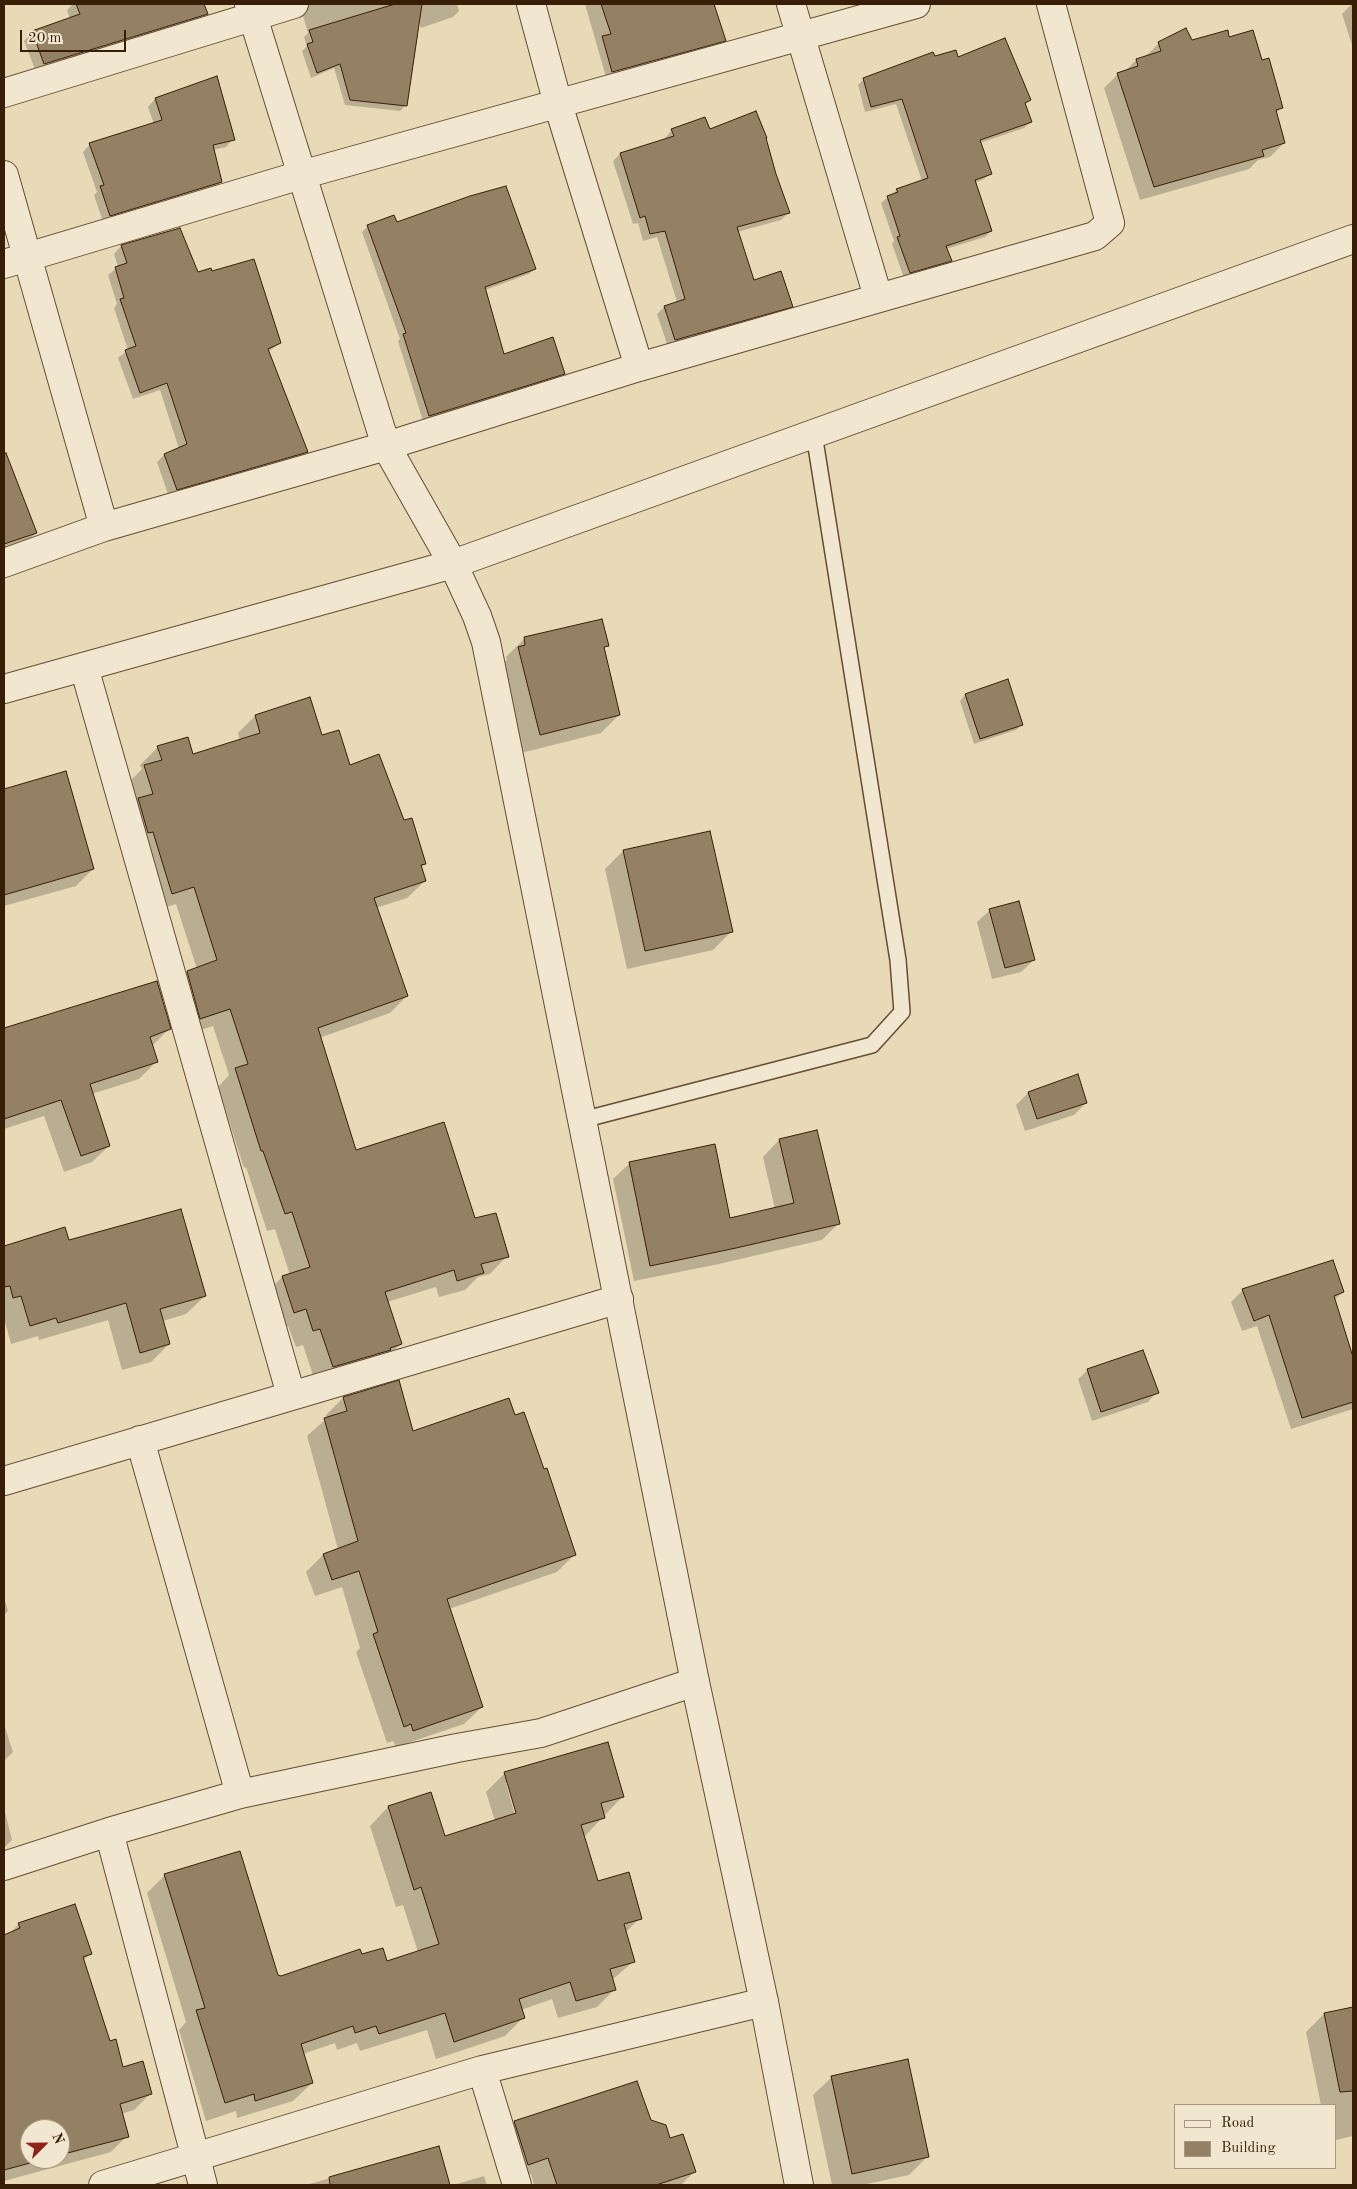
<!DOCTYPE html>
<html>
<head>
<meta charset="utf-8">
<style>
	body { margin:0 }
	#map { position:relative; width:1357px; height:2189px; overflow:hidden; background:#e9dab7; font-family:"Old Standard TT",serif }
	canvas { display:block }
	.frame { position:absolute; inset:0; border:5px solid #381e07; pointer-events:none }
	.legend { position:absolute; left:1174px; top:2104px; width:162px; height:65px; box-sizing:border-box; background:#f1e7d0; border:1px solid #a79780; margin:0; padding:6px 9px; list-style:none; font-size:15px; color:#381e07 }
	.legend li { display:flex; align-items:center; gap:10px; height:25px }
	.legend b { width:25px; border:1px solid #a79780 }
	.north { position:absolute; left:20px; top:2119px; width:50px; height:50px; box-sizing:border-box; background:#f1e7d0; border:1px solid #a79780; border-radius:50%; rotate:67deg; font-size:14px; font-weight:700; line-height:20px; text-align:center; color:#381e07 }
	.north::after { content:''; display:block; margin:auto; width:18px; height:22px; background:#8f2418; clip-path:polygon(50% 0,100% 100%,50% 72%,0 100%) }
	.scale { position:absolute; left:20px; top:30px; width:106px; height:22px; box-sizing:border-box; border:2px solid #381e07; border-top:0; padding-left:6px; font-size:15px; line-height:18px; white-space:nowrap; color:#381e07; -webkit-text-stroke:4px #f1e7d0; paint-order:stroke }
</style>
</head>
<body>
<div id="map">
<canvas width="1357" height="2189"></canvas>
<div class="frame"></div>
<ul class="legend">
<li><b style="height:6px;background:#f1e7d0"></b>Road</li>
<li><b style="height:14px;background:#948063"></b>Building</li>
</ul>
<div class="north">N</div>
<div class="scale">20 m</div>
</div>
<script>
const ctx = document.querySelector('canvas').getContext('2d');
ctx.lineJoin = 'round';
function fillPath(path, color) {
  ctx.fillStyle = color;
  ctx.fill(path, 'evenodd');
}
function poly(rows) {
  const path = new Path2D();
  for (const r of rows) {
    path.moveTo(r[0], r[1]);
    for (let i = 2; i < r.length; i += 2) path.lineTo(r[i], r[i + 1]);
  }
  return path;
}
function stroke(path, color, width, dash) {
  ctx.strokeStyle = color;
  ctx.lineWidth = width;
  ctx.lineCap = dash ? 'butt' : 'round';
  ctx.setLineDash(dash || []);
  ctx.stroke(path);
}
fillPath(poly([
	[73,4,203,4,207,14,199,22,36,72,24,41,33,32,70,19,67,10],
	[302,4,457,4,459,11,453,17,421,28,418,19,406,105,400,111,345,105,334,68,311,78,302,51,307,46,304,37,308,33,303,16,304,6],
	[585,4,712,4,725,40,719,46,606,77],
	[1352,4,1353,4,1353,48,1342,14],
	[1191,41,1261,62,1282,107,1276,113,1284,143,1270,157,1258,160,1249,169,1140,200,1104,88,1118,74,1124,72,1136,60,1145,57,1159,43],
	[934,57,957,58,1029,100,1024,105,1030,122,1024,128,980,143,990,174,984,179,975,183,991,231,985,237,946,249,950,261,944,266,904,278,892,244,894,241,881,203,897,190,922,181,896,104,865,112,858,85,864,79],
	[216,78,233,139,226,147,213,150,221,182,213,189,103,222,94,195,97,192,83,152,90,144,154,124,148,107,155,99],
	[672,130,710,131,765,139,788,213,781,220,737,232,753,282,791,306,784,314,668,347,657,314,664,307,677,302,657,237,643,241,638,223,633,224,613,161,620,154,666,140,665,138],
	[396,224,535,268,529,274,485,290,504,355,564,373,558,379,423,421,398,341,400,339,362,232,368,226],
	[179,229,197,274,280,343,268,352,307,452,299,459,169,497,157,462,164,455,179,449,160,390,133,399,118,358,128,350,114,308,117,304,108,275,118,267,114,254,121,246],
	[21,495,36,533,30,539,4,549,4,503],
	[524,639,607,645,603,650,619,715,601,733,521,753,500,666,507,660,506,657],
	[965,695,1022,724,1016,730,974,744,960,701],
	[255,716,321,736,404,822,425,864,421,868,425,881,407,898,376,908,407,996,390,1013,319,1038,355,1152,474,1220,507,1256,490,1274,478,1277,465,1290,439,1297,436,1287,387,1302,401,1344,383,1361,316,1384,303,1345,296,1347,288,1326,276,1330,265,1295,282,1277,290,1275,275,1229,267,1231,246,1167,244,1168,218,1087,229,1075,213,1026,183,1036,170,989,187,972,197,969,176,904,154,911,127,784,142,769,140,765,158,747,193,755,240,741,238,733],
	[65,773,93,869,76,886,4,906,4,789],
	[623,851,731,932,713,950,627,969,605,869],
	[990,910,1034,960,1021,972,992,979,977,922],
	[156,983,169,1029,152,1046,156,1062,139,1079,92,1094,109,1146,92,1162,64,1172,44,1116,4,1129,4,1029],
	[1028,1093,1086,1103,1074,1115,1025,1131,1016,1105],
	[816,1132,839,1223,822,1240,719,1264,634,1281,613,1179,630,1163,729,1219,775,1209,763,1157,779,1140],
	[64,1229,68,1241,205,1296,186,1314,163,1321,169,1344,151,1362,122,1370,108,1320,39,1340,38,1336,11,1344,4,1318,4,1247],
	[1243,1290,1343,1292,1334,1300,1353,1361,1353,1409,1291,1429,1257,1326,1242,1331,1231,1302],
	[1088,1370,1157,1392,1148,1402,1092,1421,1078,1379],
	[399,1382,413,1433,514,1417,574,1555,557,1572,449,1609,482,1707,464,1724,396,1747,393,1741,387,1743,356,1652,360,1648,342,1587,315,1596,306,1572,323,1555,338,1549,307,1436,327,1418,326,1415,343,1398],
	[4,1597,8,1611,4,1615],
	[4,1724,13,1752,4,1761],
	[607,1743,623,1796,584,1837,597,1882,640,1918,625,1933,634,1961,612,1980,615,1989,597,2007,558,2018,552,1999,521,2010,523,2018,505,2036,436,2059,427,2030,360,2051,357,2043,337,2050,335,2043,303,2054,312,2083,293,2101,237,2118,236,2111,206,2121,179,2030,186,2022,147,1893,165,1875,277,1976,281,1977,361,1956,387,1962,418,1952,403,1905,396,1907,370,1826,388,1807,430,1794,444,1838,495,1821,486,1792,504,1774],
	[506,1783,508,1783,518,1818,516,1819],
	[4,1808,12,1840,4,1848],
	[19,1924,90,1954,83,1961,109,2042,122,2069,150,2094,134,2110,121,2114,127,2136,111,2152,4,2181,4,1936,9,1934],
	[30,2129,60,2129,60,2159,30,2159],
	[1353,2008,1353,2136,1336,2140,1336,2105,1321,2105,1306,2032,1324,2014],
	[832,2077,927,2157,909,2175,862,2185,832,2185,813,2095],
	[650,2121,670,2140,695,2171,681,2185,534,2185,531,2174,511,2181,498,2139,515,2122],
	[438,2147,449,2185,306,2185],
	[484,2176,487,2185,453,2185]
]), '#0003');
const building = poly([
	[76,4,204,4,208,14,44,64,32,31,80,14,76,4],
	[395,4,422,4,407,106,350,100,340,64,317,73,307,44,313,42,309,30,395,4],
	[601,4,714,4,726,41,612,72,602,36,611,34,601,4],
	[1186,28,1192,40,1228,30,1229,37,1253,30,1262,60,1269,58,1283,108,1276,110,1285,143,1262,150,1264,156,1154,187,1117,73,1138,66,1136,59,1161,51,1158,42,1186,28],
	[1005,38,1031,100,1025,103,1032,122,980,140,992,174,975,180,992,231,946,246,952,261,910,273,897,237,900,236,887,196,898,192,896,189,928,178,902,99,871,107,863,78,933,52,935,56,956,50,958,57,1005,38],
	[217,76,235,140,213,145,222,182,110,216,100,186,104,185,89,143,162,120,155,98,217,76],
	[756,111,767,138,766,138,776,174,790,213,737,227,754,280,781,271,793,307,675,340,664,306,685,299,665,231,650,234,645,216,640,218,620,153,674,136,671,129,705,117,710,129,756,111],
	[506,186,536,269,485,287,504,354,553,337,565,374,429,416,403,334,406,333,367,225,394,215,397,222,470,196,506,186],
	[180,228,198,272,211,268,212,271,254,259,281,343,268,349,308,452,177,490,164,454,187,444,167,383,140,393,125,350,136,346,120,299,124,298,115,267,127,263,121,245,180,228],
	[6,453,37,533,4,544,4,454,6,453],
	[602,619,609,646,604,647,620,715,540,735,518,647,525,645,524,637,602,619],
	[1008,679,1023,725,980,739,965,694,1008,679],
	[310,697,322,735,339,730,350,765,379,754,404,820,412,818,426,864,421,865,426,881,374,898,408,996,318,1028,356,1150,444,1122,475,1218,496,1213,509,1257,481,1264,484,1273,457,1281,454,1270,385,1292,402,1344,390,1348,391,1350,333,1367,320,1329,313,1331,306,1309,294,1313,282,1276,310,1267,292,1212,285,1214,263,1151,261,1151,235,1068,248,1064,230,1009,200,1019,187,971,217,960,194,887,172,894,153,832,148,833,138,798,153,794,144,765,162,760,157,746,188,737,193,754,260,733,255,715,310,697],
	[66,771,94,869,4,895,4,789,66,771],
	[710,831,733,932,645,951,623,850,710,831],
	[1019,901,1035,960,1005,968,989,909,1019,901],
	[157,981,171,1029,150,1037,158,1062,90,1084,110,1146,81,1156,61,1100,4,1119,4,1028,157,981],
	[1078,1074,1087,1103,1037,1119,1028,1092,1078,1074],
	[817,1130,840,1224,736,1248,650,1266,629,1162,715,1144,730,1218,794,1203,779,1139,817,1130],
	[181,1209,206,1296,160,1309,170,1344,140,1353,126,1303,58,1323,56,1318,30,1326,21,1296,13,1298,10,1286,4,1287,4,1246,65,1227,69,1240,181,1209],
	[1333,1260,1344,1292,1334,1296,1353,1357,1353,1402,1302,1418,1269,1315,1254,1321,1242,1289,1333,1260],
	[1143,1350,1159,1393,1101,1412,1087,1369,1143,1350],
	[399,1380,413,1431,509,1398,515,1415,524,1412,544,1469,547,1468,576,1555,447,1599,483,1707,413,1731,411,1724,404,1727,373,1634,378,1632,359,1571,332,1580,323,1554,358,1541,324,1418,347,1411,343,1397,399,1380],
	[608,1742,624,1797,601,1803,605,1818,581,1825,598,1881,629,1872,642,1919,624,1924,635,1962,610,1969,616,1990,576,2001,570,1982,519,1999,525,2018,454,2042,445,2013,379,2034,376,2026,355,2033,353,2026,301,2044,313,2083,255,2101,254,2094,225,2103,196,2010,205,2008,164,1874,240,1851,278,1975,281,1976,360,1949,362,1954,383,1948,387,1961,439,1944,421,1887,414,1890,388,1806,431,1792,445,1836,516,1813,504,1772,608,1742],
	[75,1904,92,1954,83,1957,110,2041,116,2039,123,2067,143,2061,152,2094,120,2104,129,2137,60,2155,60,2129,30,2129,30,2159,45,2159,4,2170,4,1935,20,1928,18,1923,75,1904],
	[1353,2007,1353,2091,1340,2092,1324,2013,1353,2007],
	[908,2059,929,2157,852,2174,831,2076,908,2059],
	[637,2081,651,2120,666,2125,670,2138,683,2134,696,2172,656,2185,557,2185,548,2158,528,2165,514,2121,637,2081],
	[439,2146,450,2185,330,2185,329,2177,439,2146]
]);
fillPath(building, '#948063');
stroke(building, '#381e07', 1);
const service = poly([
	[582,1120,872,1045,902,1012,898,960,814,434]
]);
const minor = poly([
	[249,4,386,446,453,564],
	[531,4,558,104,639,367],
	[791,4,878,297],
	[4,93,294,4],
	[4,175,104,527],
	[4,264,301,175,916,4],
	[4,563,104,527,386,446,639,367,1095,236,1110,223,1051,4],
	[84,667,291,1395],
	[140,1440,240,1794],
	[4,1481,619,1299],
	[4,1866,109,1832],
	[482,2070,517,2185],
	[103,2185,482,2070,764,2002],
	[203,2185,109,1832,240,1794,457,1748,541,1733,695,1682]
]);
const tertiary = poly([
	[453,564,477,616,486,642,695,1682,764,2002,799,2185],
	[4,689,453,564,1353,239]
]);
stroke(service, '#644d33', 18);
stroke(minor, '#644d33', 30);
stroke(tertiary, '#644d33', 30);
stroke(service, '#f1e7d0', 15);
stroke(minor, '#f1e7d0', 28);
stroke(tertiary, '#f1e7d0', 28);
</script>
</body>
</html>
